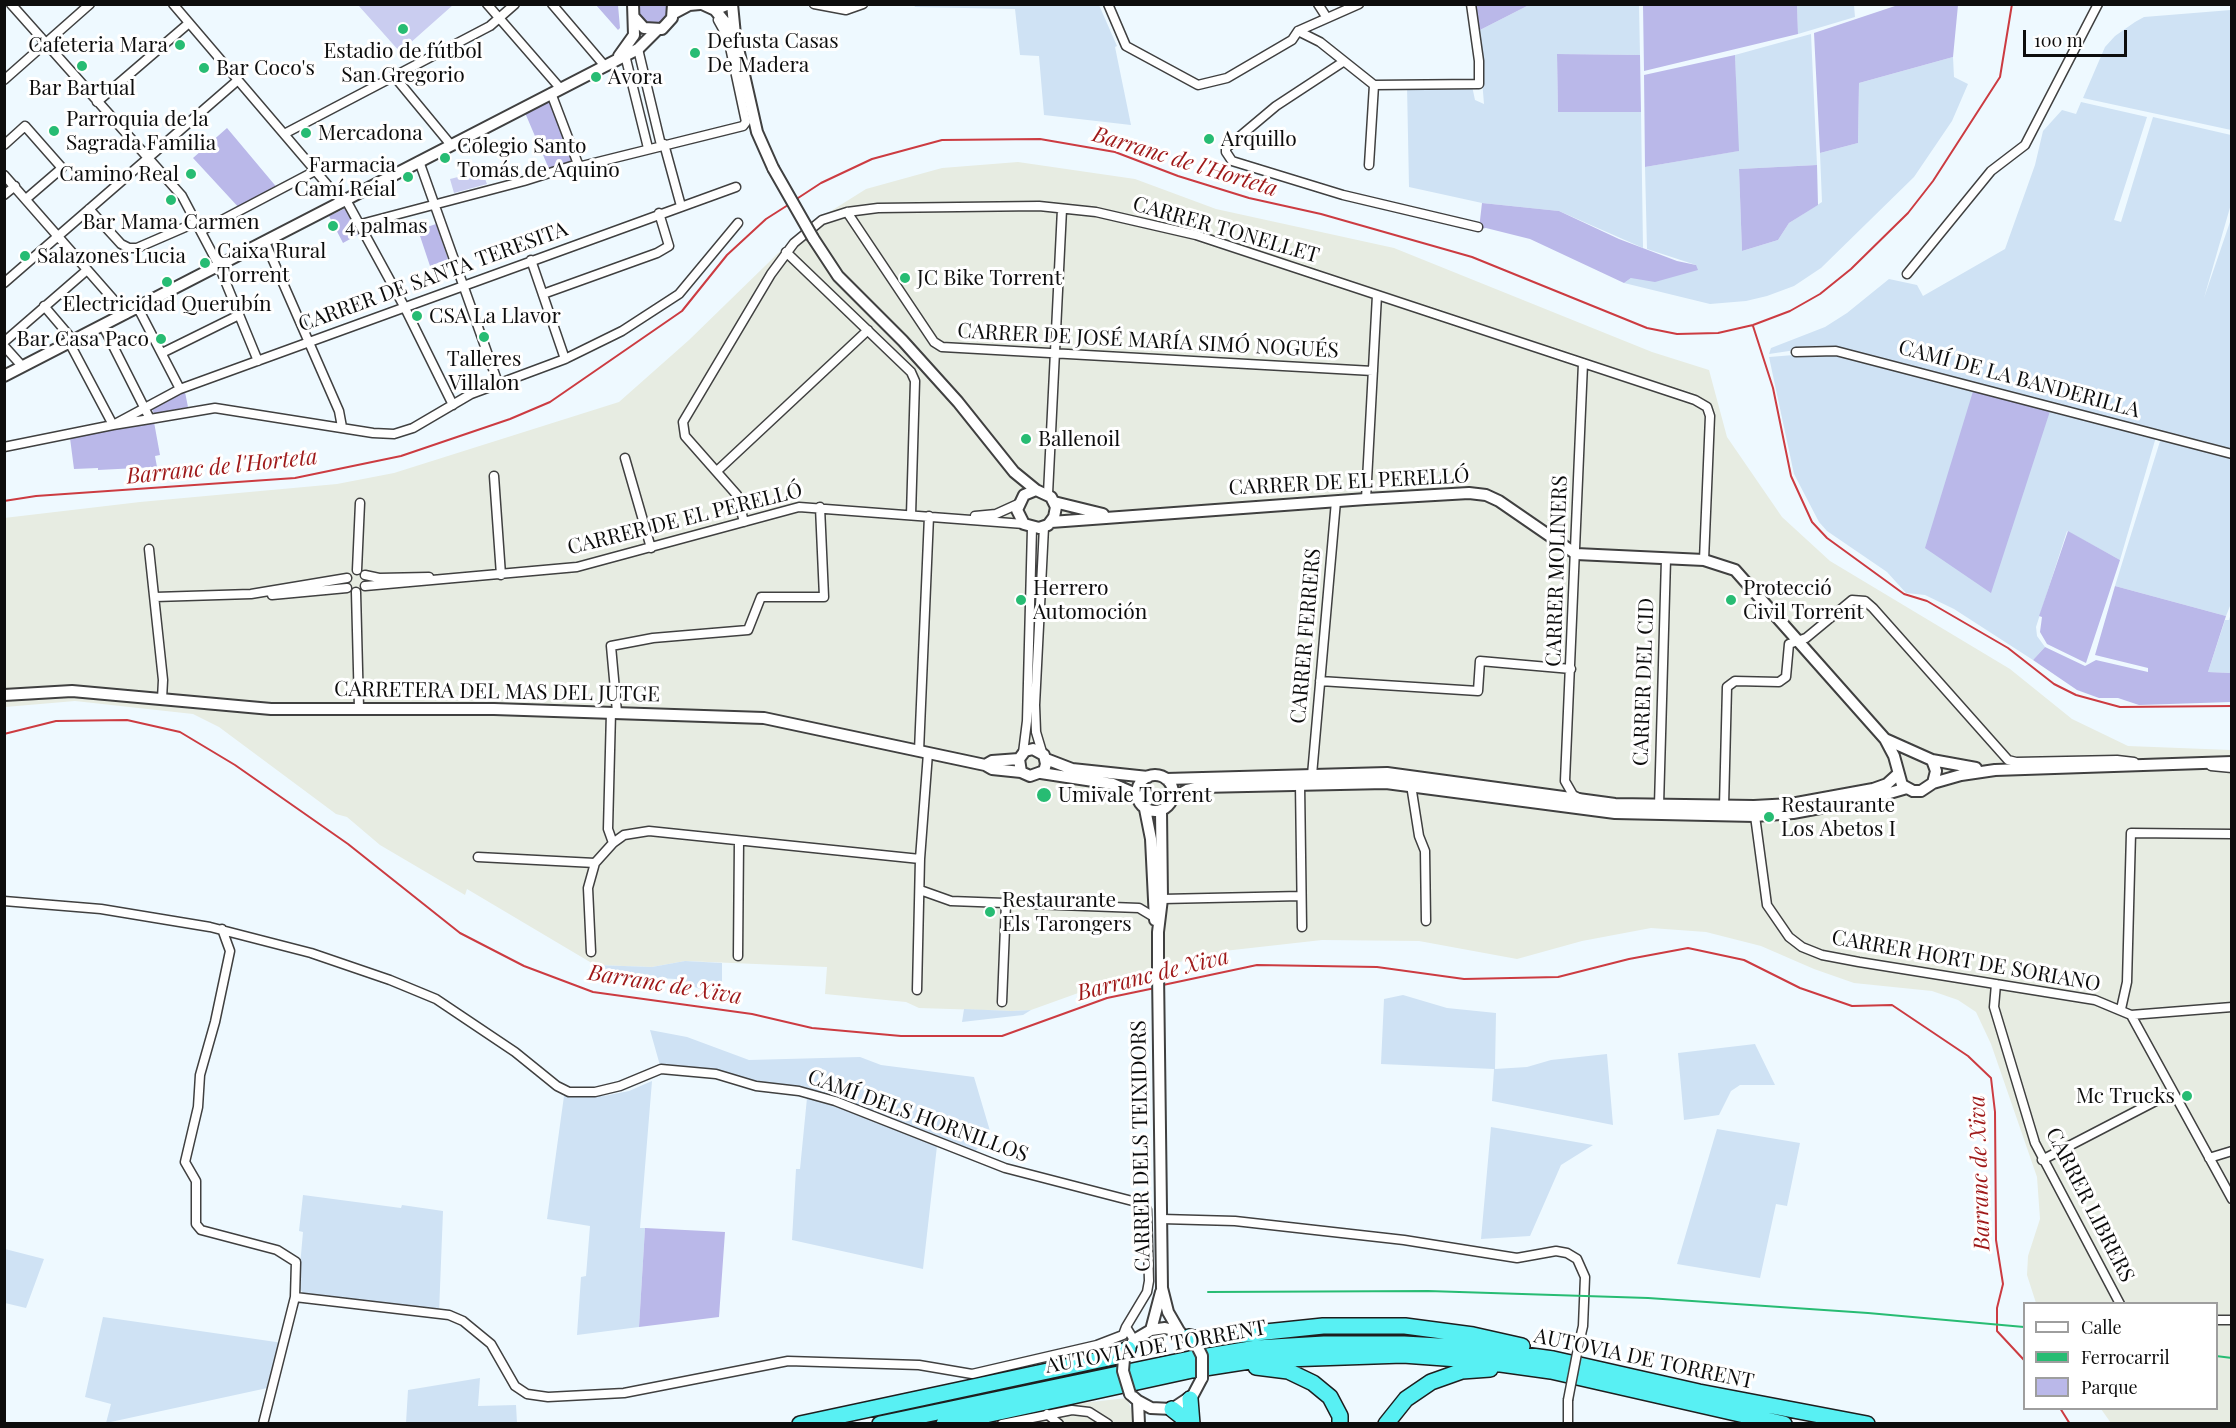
<!DOCTYPE html>
<html>
<head>
<meta charset="utf-8">
<style>
	body { margin:0 }
	#map { position:relative; width:2236px; height:1428px; overflow:hidden; background:#eef9ff; font-family:"Playfair Display",serif }
	canvas { display:block }
	.frame { position:absolute; inset:0; border:6px solid #0d0d0d; pointer-events:none }
	.legend { position:absolute; left:2023px; top:1302px; width:195px; height:108px; box-sizing:border-box; background:#fff; border:2px solid #9e9e9e; margin:0; padding:8px 10px; list-style:none; font-size:18px; color:#0d0d0d }
	.legend li { display:flex; align-items:center; gap:12px; height:30px }
	.legend b { width:30px; border:2px solid #9e9e9e }
	.scale { position:absolute; left:2023px; top:30px; width:104px; height:27px; box-sizing:border-box; border:3px solid #0d0d0d; border-top:0; padding-left:8px; font-size:18px; line-height:21px; white-space:nowrap; color:#0d0d0d; -webkit-text-stroke:4px #fff; paint-order:stroke }
</style>
</head>
<body>
<div id="map">
<canvas width="2236" height="1428"></canvas>
<div class="frame"></div>
<ul class="legend">
<li><b style="height:8px;background:#fff"></b>Calle</li>
<li><b style="height:8px;background:#27bc73"></b>Ferrocarril</li>
<li><b style="height:16px;background:#bab8e9"></b>Parque</li>
</ul>
<div class="scale">100 m</div>
</div>
<script>
const ctx = document.querySelector('canvas').getContext('2d');
ctx.lineJoin = 'round';
function fillPath(path, color) {
  ctx.fillStyle = color;
  ctx.fill(path, 'evenodd');
}
function poly(rows) {
  const path = new Path2D();
  for (const r of rows) {
    if (r.length === 3) {
      path.moveTo(r[0] + r[2], r[1]);
      path.arc(r[0], r[1], r[2], 0, 2 * Math.PI);
      continue;
    }
    path.moveTo(r[0], r[1]);
    for (let i = 2; i < r.length; i += 2) path.lineTo(r[i], r[i + 1]);
  }
  return path;
}
function stroke(path, color, width, dash) {
  ctx.strokeStyle = color;
  ctx.lineWidth = width;
  ctx.lineCap = dash ? 'butt' : 'round';
  ctx.setLineDash(dash || []);
  ctx.stroke(path);
}
function drawText(font, color, halo, rows, align = 'center') {
  ctx.font = font + ' "Playfair Display",serif';
  ctx.lineWidth = 6;
  ctx.setLineDash([]);
  ctx.textBaseline = 'middle';
  ctx.strokeStyle = halo;
  ctx.fillStyle = color;
  for (const [text, x, y, turn = 0] of rows) {
    ctx.save();
    ctx.translate(x, y);
    ctx.rotate((+turn || 0) * Math.PI / 180);
    ctx.textAlign = isNaN(turn) ? turn : align;
    if (halo) ctx.strokeText(text, 0, 0);
    ctx.fillText(text, 0, 0);
    ctx.restore();
  }
}
fillPath(poly([
	[1018,162,1135,179,1216,209,1394,248,1652,352,1709,370,1727,437,1782,517,1830,561,2010,669,2072,719,2128,746,2231,750,2231,1423,2111,1423,2101,1409,2216,1408,2216,1304,2036,1303,2027,1275,2028,1256,2040,1219,2037,1177,1991,1044,1976,1012,1958,1000,1932,991,1854,983,1814,969,1761,946,1706,932,1651,928,1582,941,1517,959,1419,941,1322,940,1224,951,1131,974,1031,1010,1012,1011,919,1008,906,1002,825,994,827,967,685,961,652,967,595,965,467,889,465,895,380,845,347,817,336,814,219,727,193,714,75,701,5,707,4,518,140,502,337,484,394,473,619,402,689,340,804,228,866,189,942,168],
	[1127,1398,1137,1424,980,1424,1082,1403]
]), '#e7ece2');
fillPath(poly([
	[914,5,1099,5,1117,46,1115,47,1131,125,1044,115,1039,56,1020,55,1015,9,915,7],
	[1529,5,1639,5,1640,55,1557,54,1558,111,1641,112,1643,248,1559,211,1482,203,1409,187,1407,85,1472,86,1475,100,1484,104,1478,31],
	[1797,5,1854,5,1855,17,1798,34],
	[2231,10,2231,130,2083,98,2105,47,2115,36,2135,22,2144,17],
	[1811,34,1817,165,1739,169,1742,251,1778,240,1789,223,1822,202,1820,153,1858,143,1859,83,1953,57,1954,77,1968,84,1952,121,1914,177,1821,268,1794,286,1767,296,1746,301,1710,304,1624,283,1631,278,1696,265,1647,249,1645,167,1738,151,1735,55],
	[2081,102,2147,117,2114,220,2121,222,2153,117,2231,135,2231,204,2204,298,2231,219,2231,452,1809,348,1769,354,1771,348,1825,327,1847,313,1889,279,1917,285,1923,296,2005,249,2035,165,2043,131,2062,110,2076,114],
	[1831,352,2156,437,2120,560,2067,531,2036,627,2037,636,2045,647,2033,660,1954,609,1925,595,1906,593,1887,572,1827,531,1819,522,1794,474,1769,357],
	[2161,438,2231,457,2232,601,2226,616,2115,586],
	[2231,613,2231,673,2208,672,2225,620,2229,620],
	[685,961,722,963,722,998,675,979,608,975,601,973,595,965,652,967],
	[1403,995,1447,1008,1496,1013,1495,1069,1527,1067,1551,1060,1607,1054,1613,1125,1492,1101,1494,1069,1381,1064,1384,999],
	[964,1009,1012,1011,1031,1010,1023,1015,962,1022],
	[650,1030,687,1037,749,1060,860,1057,881,1065,974,1077,990,1131,975,1152,855,1105,806,1088,661,1069],
	[1755,1044,1775,1085,1740,1085,1731,1091,1719,1115,1684,1120,1678,1053],
	[652,1081,640,1228,645,1228,639,1327,577,1335,581,1277,586,1276,590,1226,547,1219,564,1096,604,1096,629,1091],
	[807,1098,843,1109,937,1146,923,1269,792,1240,796,1169,800,1169],
	[1491,1127,1593,1145,1561,1165,1530,1236,1481,1239],
	[1717,1129,1800,1143,1787,1206,1776,1204,1760,1278,1677,1264],
	[303,1195,401,1208,402,1205,443,1211,439,1313,304,1294,300,1289,300,1266,303,1232,299,1231],
	[5,1249,44,1259,26,1308,5,1303],
	[103,1317,283,1343,272,1387,106,1423,111,1404,85,1397],
	[480,1378,478,1406,516,1405,517,1423,406,1423,408,1390]
]), '#cfe2f4');
fillPath(poly([
	[596,5,618,5,620,28,618,30],
	[640,5,669,5,668,16,661,23,646,23,640,14],
	[1473,5,1529,5,1478,31],
	[1643,5,1797,5,1798,34,1644,71],
	[1898,5,1958,5,1953,57,1859,83,1858,143,1820,153,1814,33],
	[1557,54,1640,55,1641,112,1558,112],
	[1735,55,1739,151,1645,167,1644,75],
	[551,93,577,160,549,169,523,108],
	[227,128,279,190,241,210,193,158],
	[1817,165,1818,205,1789,223,1778,240,1742,251,1739,169],
	[1482,203,1559,211,1619,239,1677,261,1696,265,1698,270,1655,282,1631,278,1624,283,1530,239,1486,228,1479,229],
	[346,208,359,234,343,243,329,216],
	[436,224,448,259,430,266,418,230],
	[1974,388,2051,408,1991,593,1925,548],
	[185,392,188,407,154,414,152,409],
	[154,422,160,455,155,456,157,467,98,470,98,468,74,469,70,438],
	[2068,531,2120,560,2086,663,2047,644,2040,632,2042,617,2039,616],
	[2115,586,2226,616,2208,672,2231,673,2231,702,2139,705,2118,698,2099,698,2077,690,2033,660,2045,647,2085,666,2096,660,2148,672,2148,668,2095,655],
	[645,1228,725,1232,719,1317,639,1327]
]), '#bab8e9');
fillPath(poly([
	[453,5,400,52,358,5,358,4],
	[482,171,487,184,454,193,450,179]
]), '#cacdf0');
stroke(poly([
	[795,200,821,183,872,159,942,140,1040,139,1115,152,1178,176,1249,198,1321,214,1472,257,1647,328,1677,334,1718,333,1753,325,1790,311,1820,294,1851,269,1908,213,1933,181,2000,77,2012,4],
	[1753,326,1773,388,1791,476,1812,522,1827,538,1904,594,1927,601,2008,648,2054,684,2076,695,2120,707,2232,706],
	[4,501,36,496,295,478,401,456,510,419,550,402,682,311,727,255,766,219,788,205],
	[4,734,56,721,127,720,180,732,235,765,348,844,460,933,524,966,593,992,752,1014,812,1028,901,1036,1002,1036,1107,998,1155,988],
	[1163,985,1257,965,1377,967,1464,979,1558,977,1629,959,1688,948,1744,960,1800,988,1852,1006,1892,1005,1968,1056,1991,1078,1995,1112,1996,1240,2003,1284,1997,1308,1997,1331,2024,1360],
	[2060,1408,2070,1424]
]), '#cc3b41', 2);
const minor = poly([
	[11,4,182,196,219,266,258,361],
	[173,4,342,202],
	[487,4,560,88],
	[552,4,604,65],
	[814,4,846,10,863,4],
	[1108,4,1126,46,1198,85,1227,78,1292,40,1298,31,1359,4],
	[1318,4,1327,18],
	[1298,31,1320,42,1374,85,1479,84,1479,61,1471,4],
	[638,49,661,145],
	[625,55,648,148],
	[1343,62,1276,106,1226,148,1226,152,1232,161,1343,195,1478,227],
	[394,76,451,145],
	[4,80,90,4],
	[551,93,578,164],
	[97,102,189,23],
	[284,134,490,26,515,4],
	[664,144,681,206],
	[4,145,25,126,62,168,26,199],
	[419,161,498,383],
	[1369,165,1374,85],
	[4,175,126,314],
	[4,195,15,186],
	[346,200,404,306,453,405],
	[89,209,121,244,129,248,137,248,197,222],
	[847,212,934,342,942,347,1373,371],
	[361,224,524,181,578,164,582,166,743,126,746,122,728,38,718,20],
	[201,231,315,171],
	[265,242,339,411,342,427],
	[786,252,911,372,915,381,911,515],
	[531,260,565,359],
	[1907,274,1991,171,2025,145,2098,4],
	[4,283,238,80],
	[543,294,657,253,669,246,659,213],
	[44,306,73,340],
	[138,308,180,389],
	[103,326,150,419,215,408,373,433,394,434,413,428,471,394,565,359,622,331,679,294,738,223],
	[4,342,87,270],
	[69,342,113,425,150,419],
	[4,346,22,366],
	[1796,352,1836,351,2232,454],
	[162,353,239,315],
	[4,447,113,425,180,389,736,187],
	[625,458,651,548],
	[717,471,868,330],
	[494,476,501,575],
	[1048,494,1062,209],
	[1366,499,1377,295],
	[975,516,996,514,1018,504],
	[744,522,737,495,685,436,683,422,771,274,794,243,822,220,847,212,878,208,1039,206,1096,212,1196,235,1695,400,1707,407,1710,416,1704,560],
	[149,549,163,680,162,699],
	[357,570,360,503],
	[365,575,379,578,429,577],
	[365,586,577,567,799,507,1024,524],
	[356,592,359,708],
	[272,595,347,588],
	[155,597,251,594,347,578],
	[1320,681,1478,691,1480,661,1571,669],
	[617,712,611,646,653,638,748,630,761,597,824,597,820,507],
	[919,751,929,516],
	[1042,752,1036,732,1035,705,1044,527],
	[1023,753,1027,721,1032,528],
	[2211,766,2232,768],
	[1312,775,1336,501],
	[1300,784,1302,927],
	[1411,785,1419,836,1425,851,1426,921],
	[1581,799,1573,795,1565,781,1583,363],
	[1659,805,1666,559],
	[1724,806,1727,687,1735,681,1779,682,1786,677,1789,644,1806,638,1852,600,1865,601,1873,608,2008,760,2016,762,2117,760,2134,762],
	[1755,816,1767,905,1789,937,1802,947,1822,955,1859,962,2095,1000,2131,1015,2232,1199],
	[613,843,624,835,649,831,920,859],
	[478,857,595,863],
	[920,890,951,901,1139,908,1154,917],
	[1162,899,1301,896],
	[4,901,101,909,210,927,311,953,390,980,436,999,515,1052,557,1086,569,1092,595,1092,620,1086,661,1069,716,1074,756,1086,799,1091,835,1101,1005,1168,1144,1204,1147,1210,1149,1281,1147,1292,1126,1327,1134,1340],
	[222,929,230,951,215,1022,200,1075,198,1107,185,1162,196,1181,196,1224,201,1230,277,1250,296,1262,295,1297,263,1424],
	[591,952,588,888,595,863,613,843,608,829,611,712],
	[738,956,739,841],
	[1996,984,1994,1007,2035,1143,2120,1304],
	[917,990,920,859,928,753],
	[1002,1002,1006,903],
	[2121,1009,2127,982,2131,833,2232,834],
	[2131,1015,2232,1007],
	[2209,1158,2232,1151],
	[2042,1160,2173,1092],
	[1162,1219,1235,1221,1404,1240,1517,1258,1556,1251,1567,1253,1577,1259,1585,1277,1583,1326,1579,1343],
	[295,1297,449,1315,463,1321,491,1344,515,1386,527,1394,548,1397,624,1393,788,1361,919,1365,972,1374,1097,1345,1123,1335,1126,1327],
	[2216,1320,2232,1320],
	[1047,1414,1059,1424],
	[1002,1424,1072,1410,1089,1412,1108,1424],
	[1568,1424,1568,1400]
]);
const tertiary = poly([
	[702,4,715,10,729,4],
	[732,4,735,35,757,132,773,168],
	[715,10,734,33],
	[674,13,689,5,700,4],
	[634,17,644,28,662,29,672,18,673,4],
	[619,56,634,35,633,4],
	[813,238,838,276,903,341,958,402,1014,472,1036,490,1051,497,1056,507,1054,517,1048,525,1039,528,1024,524,1017,510,1024,495,1036,490],
	[4,376,638,49,657,30],
	[1054,502,1103,514],
	[1051,522,1366,499,1469,493,1486,495,1499,501,1576,554,1704,560,1735,570,1885,739,1894,756,1902,785,1913,791,1921,791,1933,783,1936,771,1932,760,1885,739],
	[4,695,72,691,271,709,494,709,764,718,985,765,992,769,1021,772,1030,776,1044,771,1046,764,1044,755,1033,749,1025,751,1019,759,1021,772],
	[1046,759,1072,769,1148,777],
	[1932,760,1976,768],
	[985,765,992,761,1019,759],
	[1041,773,1113,784,1136,794],
	[1155,793,18],
	[1166,779,1387,773,1615,804,1754,806,1791,804,1873,789,1887,784,1898,774],
	[1933,783,1961,775,1995,770,2232,762],
	[1173,798,1187,790,1201,787,1386,783,1615,813,1755,816,1793,813,1869,799,1907,788],
	[1145,809,1151,839,1155,920],
	[1161,810,1162,899,1158,932,1158,972,1162,1288,1168,1312,1179,1331],
	[1151,1330,1161,1292],
	[1126,1354,1134,1340,1151,1330,1165,1328,1180,1332],
	[1130,1394,1138,1401,1151,1408,1172,1409,1193,1395,1202,1378],
	[1138,1401,1139,1424]
]);
const motorway = poly([
	[1189,1337,1199,1339,1323,1326,1405,1326,1473,1335,1522,1346],
	[1256,1367,1288,1371,1313,1383,1330,1397,1340,1416,1340,1424],
	[1190,1399,1192,1424],
	[1172,1409,1191,1424],
	[800,1424,1113,1357,1128,1349],
	[880,1424,1190,1359,1257,1348,1324,1344,1404,1344,1473,1348,1553,1359,1699,1392,1867,1424],
	[944,1424,1192,1370,1256,1360,1403,1355,1472,1360,1551,1371,1784,1424],
	[1386,1424,1406,1399,1431,1382,1462,1371,1490,1369]
]);
stroke(minor, '#404040', 11);
stroke(tertiary, '#404040', 14);
stroke(motorway, '#1e1e1e', 18);
stroke(minor, '#fff', 8);
stroke(tertiary, '#fff', 10);
stroke(motorway, '#58f0f3', 15);
stroke(poly([
	[1208,1292,1428,1291,1648,1298,1868,1313,2024,1327],
	[2216,1356,2232,1358]
]), '#27bc73', 2);
const minorBridge = poly([
	[1568,1400,1579,1343]
]);
const tertiaryBridge = poly([
	[773,168,813,238],
	[1197,1346,1202,1356,1202,1378],
	[1124,1359,1123,1371,1130,1394]
]);
stroke(minorBridge, '#404040', 11, []);
stroke(tertiaryBridge, '#404040', 14, []);
stroke(minorBridge, '#fff', 8);
stroke(tertiaryBridge, '#fff', 10);
for (const [x, y, r, color] of [
	[403,29,6,"#27bc73"],
	[180,45,6,"#27bc73"],
	[695,53,6,"#27bc73"],
	[82,66,6,"#27bc73"],
	[204,68,6,"#27bc73"],
	[596,77,6,"#27bc73"],
	[54,131,6,"#27bc73"],
	[306,133,6,"#27bc73"],
	[1209,139,6,"#27bc73"],
	[445,158,6,"#27bc73"],
	[191,174,6,"#27bc73"],
	[408,177,6,"#27bc73"],
	[171,200,6,"#27bc73"],
	[333,226,6,"#27bc73"],
	[25,256,6,"#27bc73"],
	[205,263,6,"#27bc73"],
	[905,278,6,"#27bc73"],
	[167,282,6,"#27bc73"],
	[417,316,6,"#27bc73"],
	[484,337,6,"#27bc73"],
	[161,339,6,"#27bc73"],
	[1026,439,6,"#27bc73"],
	[1021,600,6,"#27bc73"],
	[1731,600,6,"#27bc73"],
	[1044,795,8,"#27bc73"],
	[1769,817,6,"#27bc73"],
	[990,912,6,"#27bc73"],
	[2187,1096,6,"#27bc73"]
]) {
  const dot = new Path2D();
  dot.arc(x, y, r, 0, 2 * Math.PI);
  ctx.fillStyle = color;
  ctx.fill(dot);
  stroke(dot, '#fff', 2);
}
drawText('21px', '#0d0d0d', '#fff', [
	["Defusta Casas",707,41],
	["De Madera",707,65],
	["Cafeteria Mara",168,45,"right"],
	["Estadio de fútbol",403,51,"center"],
	["San Gregorio",403,75,"center"],
	["Bar Coco's",216,68],
	["Avora",608,77],
	["Bar Bartual",82,88,"center"],
	["Parroquia de la",66,119],
	["Sagrada Familia",66,143],
	["Mercadona",318,133],
	["Arquillo",1221,139],
	["Colegio Santo",457,146],
	["Tomás de Aquino",457,170],
	["Farmacia",396,165,"right"],
	["Camí Reial",396,189,"right"],
	["Camino Real",179,174,"right"],
	["Bar Mama Carmen",171,222,"center"],
	["4 palmas",345,226],
	["Caixa Rural",217,251],
	["Torrent",217,275],
	["Salazones Lucia",37,256],
	["JC Bike Torrent",917,278],
	["Electricidad Querubín",167,304,"center"],
	["CSA La Llavor",429,316],
	["Bar Casa Paco",149,339,"right"],
	["Talleres",484,359,"center"],
	["Villalon",484,383,"center"],
	["Ballenoil",1038,439],
	["Herrero",1033,588],
	["Automoción",1033,612],
	["Protecció",1743,588],
	["Civil Torrent",1743,612],
	["Umivale Torrent",1058,795],
	["Restaurante",1781,805],
	["Los Abetos I",1781,829],
	["Restaurante",1002,900],
	["Els Tarongers",1002,924],
	["Mc Trucks",2175,1096,"right"]
], 'left');
drawText('21px', '#0d0d0d', '#fff', [
	["CARRER TONELLET",1226,230,16],
	["CARRER DE SANTA TERESITA",433,277,-20],
	["CARRER DE JOSÉ MARÍA SIMÓ NOGUÉS",1148,341,3],
	["CAMÍ DE LA BANDERILLA",2019,379,15],
	["CARRER DE EL PERELLÓ",1349,482,-3],
	["CARRER DE EL PERELLÓ",685,519,-14],
	["CARRER MOLINERS",1557,571,-88],
	["CARRER FERRERS",1306,636,-85],
	["CARRER DEL CID",1644,682,-88],
	["CARRETERA DEL MAS DEL JUTGE",497,692,1],
	["CARRER HORT DE SORIANO",1966,961,10],
	["CAMÍ DELS HORNILLOS",918,1116,20],
	["CARRER DELS TEIXIDORS",1141,1146,-91],
	["CARRER LIBRERS",2090,1205,63],
	["AUTOVIA DE TORRENT",1156,1347,-10],
	["AUTOVIA DE TORRENT",1644,1359,12]
]);
drawText('italic 22px', '#9e1818', '#fff', [
	["Barranc de l'Horteta",1185,162,17],
	["Barranc de l'Horteta",222,467,-6],
	["Barranc de Xiva",1153,975,-14],
	["Barranc de Xiva",665,985,9],
	["Barranc de Xiva",1980,1173,-92]
]);
</script>
</body>
</html>
